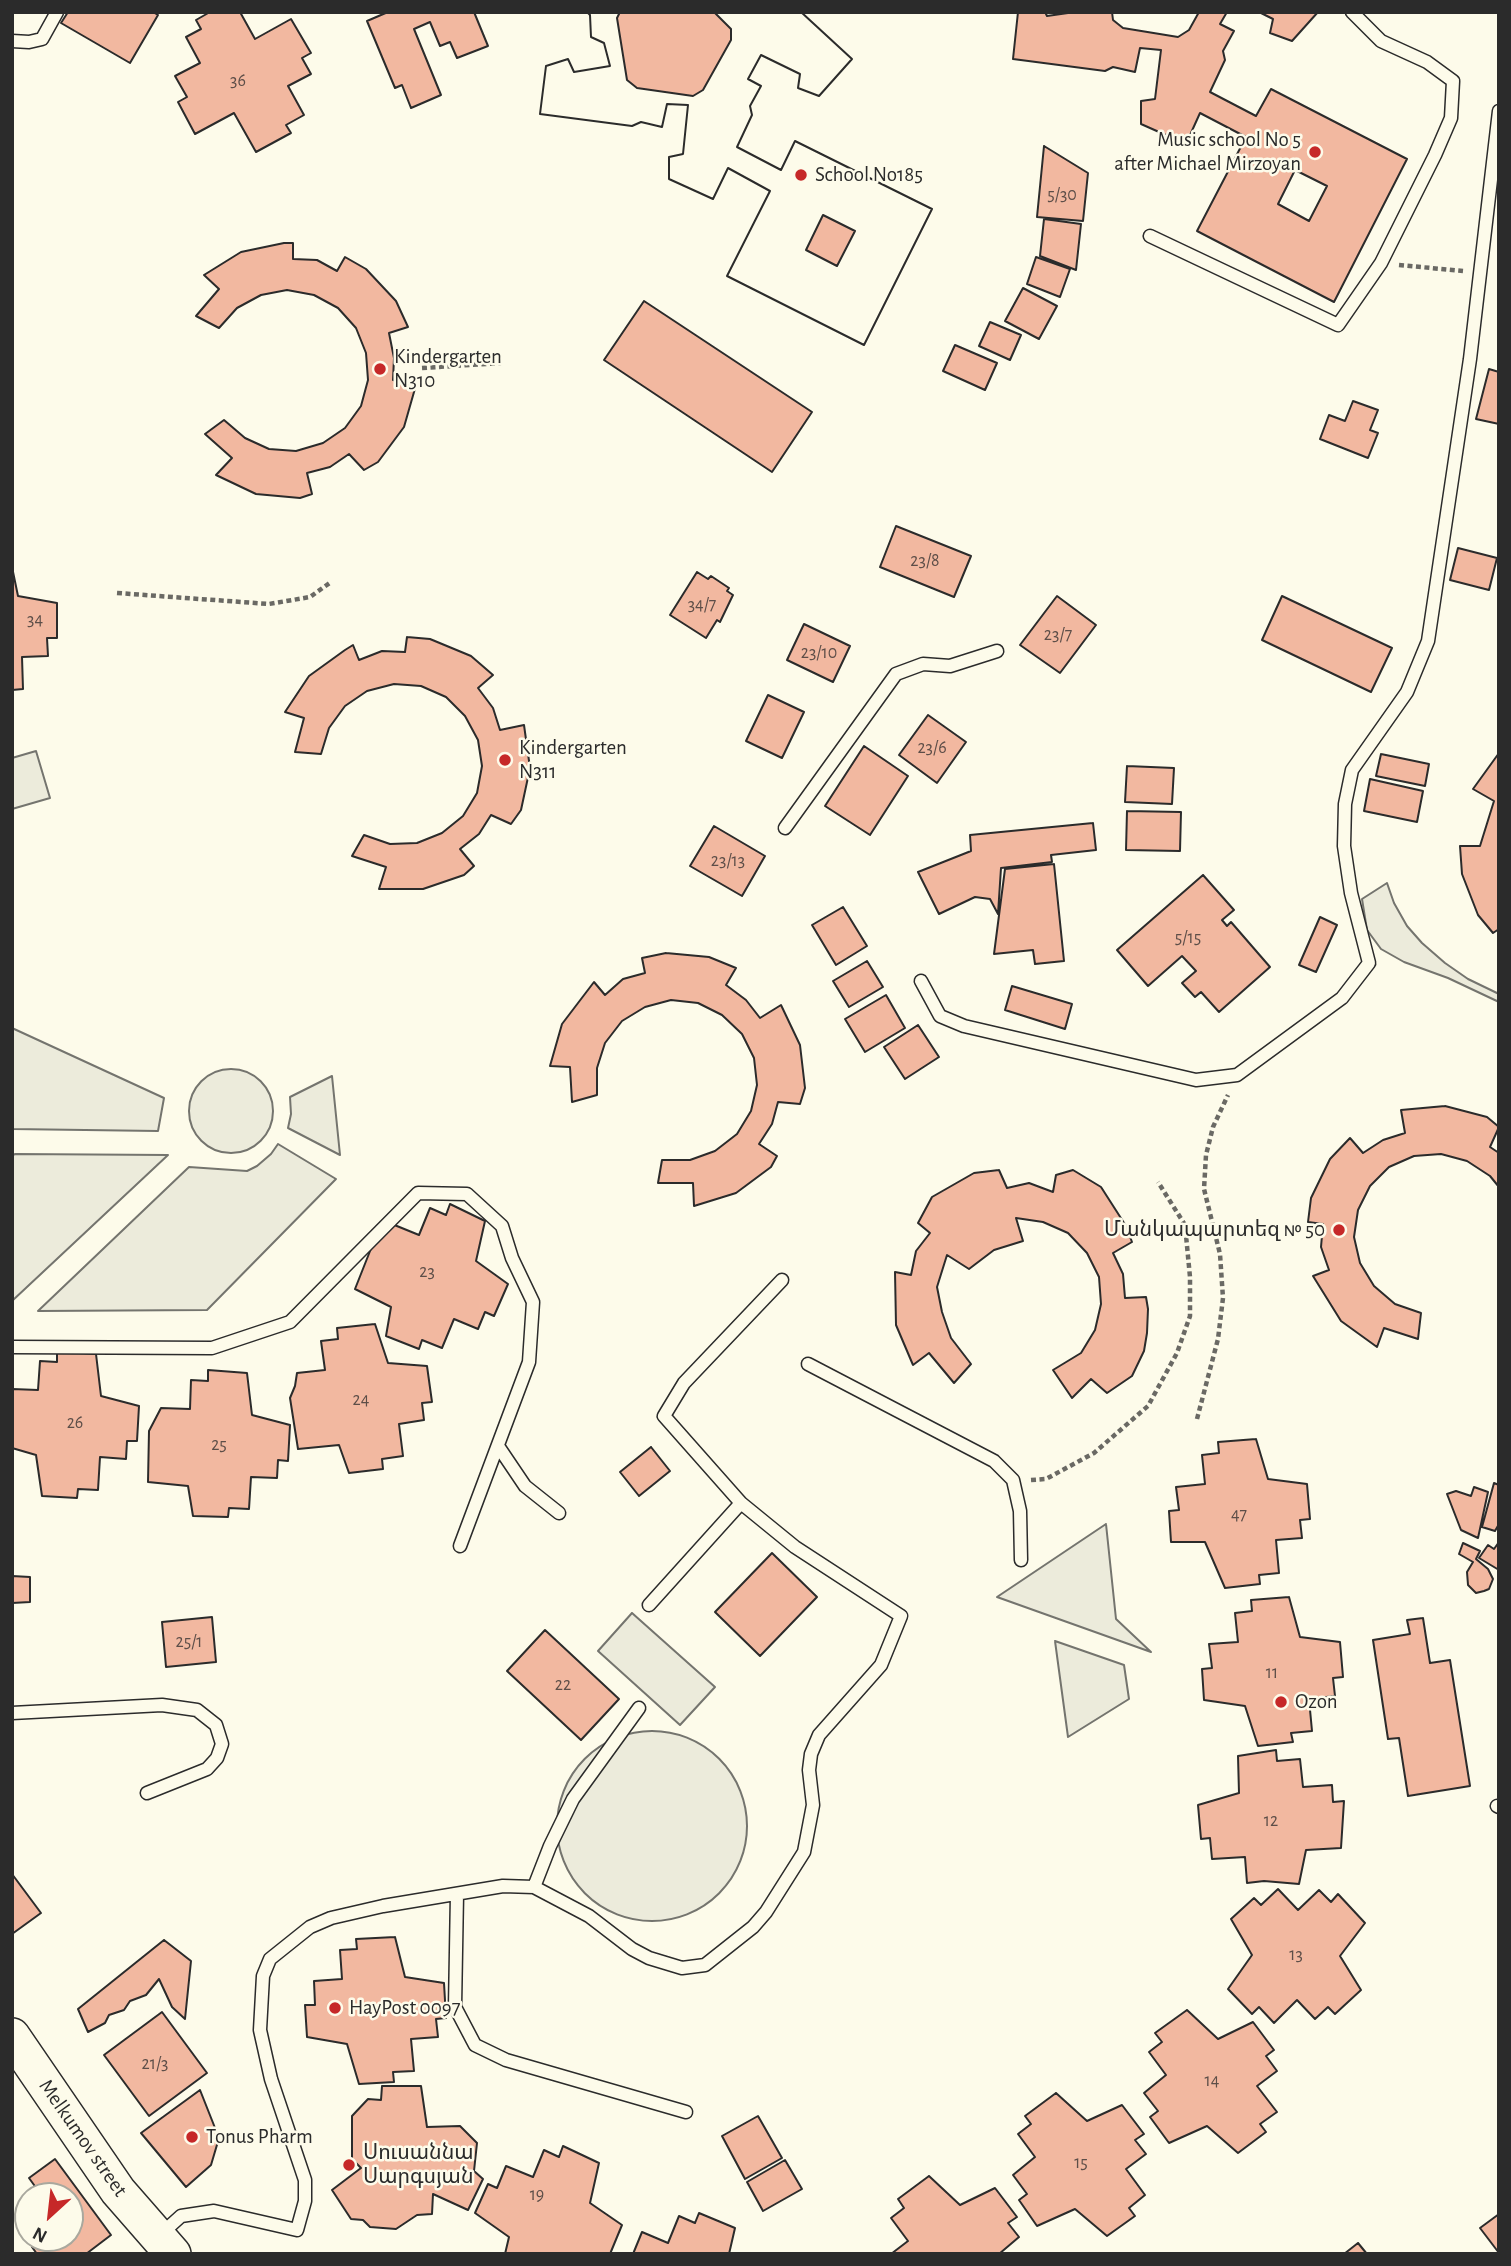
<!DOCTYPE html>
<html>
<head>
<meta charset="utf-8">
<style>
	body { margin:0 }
	#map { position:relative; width:1511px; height:2266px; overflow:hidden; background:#fdfbea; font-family:"Alegreya Sans",sans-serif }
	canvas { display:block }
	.frame { position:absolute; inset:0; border:14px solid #2b2b2b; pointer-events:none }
	.north { position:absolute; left:14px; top:2182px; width:70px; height:70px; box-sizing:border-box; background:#fdfbea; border:2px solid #a9a89e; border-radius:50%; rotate:207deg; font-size:19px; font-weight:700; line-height:28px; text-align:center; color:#2b2b2b }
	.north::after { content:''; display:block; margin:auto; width:24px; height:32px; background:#c62828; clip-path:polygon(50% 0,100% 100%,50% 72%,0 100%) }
</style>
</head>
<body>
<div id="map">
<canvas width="1511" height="2266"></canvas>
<div class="frame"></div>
<div class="north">N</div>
</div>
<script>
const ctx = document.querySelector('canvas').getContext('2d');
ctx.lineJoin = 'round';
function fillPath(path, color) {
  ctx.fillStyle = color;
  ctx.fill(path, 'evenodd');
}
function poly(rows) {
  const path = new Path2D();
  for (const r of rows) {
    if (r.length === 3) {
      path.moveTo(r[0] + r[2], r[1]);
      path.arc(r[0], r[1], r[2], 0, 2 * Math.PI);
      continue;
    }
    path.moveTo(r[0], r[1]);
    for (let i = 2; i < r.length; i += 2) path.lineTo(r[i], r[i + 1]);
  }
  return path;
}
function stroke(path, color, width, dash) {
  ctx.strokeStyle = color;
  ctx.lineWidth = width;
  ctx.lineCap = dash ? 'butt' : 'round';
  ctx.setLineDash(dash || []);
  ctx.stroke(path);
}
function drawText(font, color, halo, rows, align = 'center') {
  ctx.font = font + ' "Alegreya Sans","Noto Sans Armenian",sans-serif';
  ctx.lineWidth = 5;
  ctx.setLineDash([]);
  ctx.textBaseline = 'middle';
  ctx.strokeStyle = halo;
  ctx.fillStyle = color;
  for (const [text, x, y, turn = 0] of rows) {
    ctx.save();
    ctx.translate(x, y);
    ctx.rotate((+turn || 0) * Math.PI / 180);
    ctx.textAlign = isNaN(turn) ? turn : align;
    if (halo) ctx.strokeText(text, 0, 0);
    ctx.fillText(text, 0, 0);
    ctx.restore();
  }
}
const green = poly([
	[36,751,50,798,12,809,12,758,36,751],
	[1387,883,1394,903,1407,926,1422,943,1445,963,1468,979,1499,994,1499,1002,1448,978,1404,962,1381,949,1367,930,1362,899,1387,883],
	[12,1028,164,1098,158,1131,12,1129,12,1028],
	[231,1111,42],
	[332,1076,340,1155,288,1128,291,1114,290,1097,332,1076],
	[278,1144,336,1179,207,1310,38,1311,189,1167,247,1171,257,1166,271,1154,278,1144],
	[15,1154,168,1155,12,1301,12,1156,15,1154],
	[1106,1524,1116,1619,1151,1652,997,1597,1106,1524],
	[632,1613,715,1687,680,1725,598,1651,632,1613],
	[1055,1641,1124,1665,1129,1699,1068,1737,1055,1641],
	[652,1826,95]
]);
fillPath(green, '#ecebdb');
stroke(green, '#74746e', 2);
const building = poly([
	[68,12,153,12,158,15,130,63,61,23,68,12],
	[210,12,240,12,255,39,291,19,311,53,302,58,311,74,288,86,304,115,286,125,291,133,256,152,234,113,195,134,178,102,187,97,175,76,200,63,186,37,201,29,196,20,210,12],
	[388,12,474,12,488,46,457,58,450,42,440,46,430,22,414,29,441,95,411,108,402,85,395,88,367,21,388,12],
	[587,12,620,12,617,18,627,80,637,88,693,96,703,90,731,40,731,29,714,12,801,12,852,59,819,96,798,88,800,74,761,55,748,79,761,86,750,106,752,115,737,147,781,170,795,141,932,209,864,345,727,276,770,191,728,168,713,199,669,179,669,157,683,154,688,105,667,104,662,127,641,122,632,126,540,114,546,66,568,59,574,72,610,66,604,43,591,37,590,15,587,12],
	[823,215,855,231,837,266,806,250,823,215],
	[587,12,801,12,852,59,819,96,798,88,800,74,761,55,748,79,761,86,750,106,752,115,737,147,781,170,795,141,932,209,864,345,727,276,770,191,728,168,713,199,669,179,669,157,683,154,688,105,667,104,662,127,641,122,632,126,540,114,546,66,568,59,574,72,610,66,604,43,591,37,590,15,587,12],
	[1018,12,1045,12,1047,16,1075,12,1112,12,1113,20,1123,28,1178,37,1189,30,1199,12,1227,12,1220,24,1234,31,1223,51,1225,60,1210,92,1256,116,1271,89,1407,159,1334,302,1197,231,1246,137,1200,113,1186,144,1141,124,1141,101,1155,99,1161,50,1140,48,1135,72,1113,67,1105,71,1013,59,1018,12],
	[1295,170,1327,186,1309,221,1278,204,1295,170],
	[1259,12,1318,12,1292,41,1270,33,1273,19,1259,12],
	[1044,146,1088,173,1083,221,1037,217,1044,146],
	[1044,219,1081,224,1076,270,1040,256,1044,219],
	[284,243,293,243,293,259,317,260,337,271,345,257,366,269,396,301,408,327,389,333,394,358,393,380,416,385,404,427,378,462,364,470,349,454,330,467,307,473,312,494,300,498,256,494,216,475,232,458,205,434,224,420,245,438,269,449,296,451,323,443,345,428,361,406,368,380,366,353,356,328,338,308,314,295,287,290,261,295,237,308,219,328,196,316,219,289,204,275,241,252,284,243],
	[1036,257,1070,269,1060,297,1027,284,1036,257],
	[1023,288,1057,306,1039,339,1005,321,1023,288],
	[644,301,812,412,772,472,604,360,644,301],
	[990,322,1021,335,1010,360,979,346,990,322],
	[955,345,997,363,985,390,943,371,955,345],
	[1489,369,1499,372,1499,424,1476,419,1489,369],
	[1353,401,1378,410,1370,430,1378,433,1368,458,1320,439,1329,415,1345,421,1353,401],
	[896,526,971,556,954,597,880,567,896,526],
	[1458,548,1497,558,1489,590,1450,580,1458,548],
	[12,567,18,596,57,603,57,638,47,638,48,656,22,657,23,689,12,690,12,567],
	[697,572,708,579,711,576,729,588,727,591,733,595,720,622,717,620,706,638,670,615,697,572],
	[1057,596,1096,625,1060,673,1020,645,1057,596],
	[1282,596,1392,648,1371,692,1262,640,1282,596],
	[804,624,850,646,833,682,787,660,804,624],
	[407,637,430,639,471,656,493,675,478,688,493,708,500,730,524,725,530,768,521,810,511,824,491,815,479,834,460,849,474,866,464,875,423,889,379,889,386,867,352,856,364,835,390,844,417,843,442,833,463,816,477,793,482,766,478,740,465,716,446,697,421,686,394,684,367,691,345,706,329,728,321,754,295,752,304,718,285,712,309,676,345,650,353,645,359,660,382,651,405,652,407,637],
	[768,695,804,712,782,758,746,741,768,695],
	[928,715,966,742,937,783,899,755,928,715],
	[864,746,908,776,870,835,825,806,864,746],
	[1499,753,1499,929,1493,933,1478,915,1462,874,1460,846,1480,846,1494,801,1473,789,1499,753],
	[1381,754,1429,764,1425,786,1376,776,1381,754],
	[1127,766,1174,768,1172,804,1125,802,1127,766],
	[1370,779,1423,791,1417,822,1364,811,1370,779],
	[1127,811,1181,812,1180,851,1126,850,1127,811],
	[1093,823,1096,850,1051,855,1052,862,1001,868,998,914,990,899,975,897,939,914,918,872,971,851,970,835,1093,823],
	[714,826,765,856,742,896,690,866,714,826],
	[1054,864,1064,961,1035,964,1033,950,994,954,1005,869,1054,864],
	[1203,875,1234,910,1222,920,1227,926,1231,922,1270,967,1219,1012,1201,992,1195,997,1182,983,1196,971,1182,956,1148,986,1117,950,1203,875],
	[843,907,867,946,836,965,812,925,843,907],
	[1320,917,1337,925,1316,972,1299,965,1320,917],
	[666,953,709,957,736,968,726,985,746,1000,760,1018,781,1005,800,1045,805,1088,800,1104,778,1102,772,1124,759,1144,777,1156,771,1167,736,1193,694,1206,693,1183,658,1183,662,1160,690,1160,715,1151,737,1134,751,1111,757,1085,754,1058,742,1034,722,1015,698,1003,671,1000,645,1007,622,1021,605,1043,597,1068,597,1095,572,1102,570,1067,550,1066,562,1024,594,982,605,995,623,979,645,973,642,958,666,953],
	[867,961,883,987,849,1007,833,981,867,961],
	[1012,986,1072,1004,1065,1029,1005,1010,1012,986],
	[886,995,905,1028,865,1052,845,1019,886,995],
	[918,1025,939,1057,905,1079,884,1047,918,1025],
	[1445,1106,1487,1117,1499,1127,1490,1147,1499,1153,1499,1187,1490,1176,1467,1161,1441,1154,1414,1156,1389,1167,1370,1186,1358,1210,1354,1237,1360,1263,1374,1286,1395,1304,1421,1313,1418,1339,1384,1328,1377,1347,1341,1321,1313,1276,1329,1270,1321,1247,1323,1224,1308,1222,1311,1198,1330,1159,1350,1138,1363,1153,1383,1140,1405,1133,1401,1110,1445,1106],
	[999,1170,1007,1188,1029,1183,1053,1192,1056,1175,1073,1170,1101,1187,1126,1226,1132,1242,1113,1253,1123,1274,1125,1298,1146,1297,1148,1309,1147,1333,1144,1351,1132,1376,1107,1393,1091,1379,1072,1398,1053,1370,1081,1353,1095,1330,1101,1304,1099,1277,1087,1253,1068,1233,1043,1222,1016,1218,1023,1241,994,1250,969,1269,947,1255,937,1287,942,1312,951,1338,971,1364,954,1383,929,1353,913,1365,896,1325,895,1272,911,1275,916,1251,930,1233,918,1223,932,1197,974,1173,999,1170],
	[450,1204,485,1221,476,1261,508,1284,494,1316,485,1312,478,1329,454,1319,442,1348,422,1340,419,1349,386,1336,391,1307,355,1289,374,1241,392,1224,419,1235,430,1208,446,1215,450,1204],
	[375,1324,388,1363,427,1366,432,1402,422,1403,424,1420,399,1424,403,1456,382,1459,383,1469,349,1473,339,1445,298,1449,290,1398,295,1386,297,1373,325,1370,321,1341,338,1339,337,1328,375,1324],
	[57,1351,96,1354,101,1396,139,1406,137,1441,127,1441,126,1459,100,1457,98,1490,78,1489,77,1498,42,1496,36,1455,12,1448,12,1389,38,1390,40,1361,57,1362,57,1351],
	[208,1370,247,1373,252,1415,290,1425,288,1461,278,1460,277,1478,251,1477,249,1509,229,1508,228,1517,193,1516,188,1486,148,1482,149,1431,161,1408,190,1409,191,1380,208,1381,208,1370],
	[1256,1439,1268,1479,1307,1484,1310,1519,1300,1520,1302,1538,1276,1540,1279,1573,1259,1575,1260,1584,1225,1588,1205,1542,1171,1542,1169,1511,1179,1510,1176,1487,1205,1484,1202,1455,1219,1453,1218,1442,1256,1439],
	[651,1447,670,1471,639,1496,620,1472,651,1447],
	[1494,1483,1499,1485,1499,1524,1495,1531,1482,1527,1494,1483],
	[1474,1487,1488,1492,1478,1538,1461,1530,1447,1494,1456,1491,1471,1496,1474,1487],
	[1499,1542,1499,1570,1479,1558,1488,1545,1494,1549,1499,1542],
	[1463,1543,1480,1551,1476,1559,1488,1569,1493,1579,1489,1589,1484,1591,1476,1593,1468,1585,1467,1572,1473,1562,1459,1554,1463,1543],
	[772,1553,817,1597,760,1656,715,1612,772,1553],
	[12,1576,30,1577,30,1602,12,1603,12,1576],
	[1289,1597,1300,1637,1340,1642,1343,1677,1333,1678,1335,1696,1309,1699,1312,1731,1291,1733,1293,1742,1258,1746,1245,1706,1204,1700,1202,1669,1212,1668,1209,1644,1238,1642,1235,1613,1252,1611,1251,1600,1289,1597],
	[212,1617,216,1662,166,1667,162,1622,212,1617],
	[1423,1618,1430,1663,1450,1660,1470,1786,1408,1796,1399,1738,1388,1739,1373,1640,1410,1634,1407,1620,1423,1618],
	[545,1630,619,1699,581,1740,507,1671,545,1630],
	[1276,1750,1277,1761,1300,1759,1303,1787,1332,1785,1333,1802,1344,1801,1341,1848,1306,1850,1299,1884,1264,1881,1247,1883,1245,1857,1212,1859,1210,1838,1201,1839,1198,1805,1239,1793,1238,1756,1276,1750],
	[12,1874,41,1913,12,1934,12,1874],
	[1278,1889,1298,1910,1319,1890,1331,1902,1338,1894,1365,1923,1340,1956,1361,1990,1335,2014,1328,2007,1315,2019,1297,2000,1274,2023,1259,2007,1252,2014,1228,1989,1252,1955,1231,1919,1254,1898,1261,1905,1278,1889],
	[395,1937,405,1977,444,1983,446,2018,436,2019,438,2037,411,2039,414,2071,393,2072,394,2082,359,2084,347,2044,307,2037,305,2005,315,2005,314,1981,342,1979,340,1950,357,1949,356,1939,395,1937],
	[164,1940,191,1961,185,2019,172,2007,159,1979,146,1995,130,2001,124,2010,109,2015,105,2023,88,2032,78,2009,164,1940],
	[1187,2010,1218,2039,1253,2022,1274,2050,1266,2056,1277,2071,1257,2086,1277,2112,1260,2124,1266,2132,1238,2153,1207,2126,1169,2143,1150,2117,1158,2111,1144,2093,1166,2075,1149,2052,1162,2042,1155,2033,1187,2010],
	[162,2012,207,2073,149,2116,104,2055,162,2012],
	[382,2086,421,2086,427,2127,460,2126,477,2143,474,2171,483,2179,468,2210,433,2194,432,2214,417,2215,396,2229,370,2227,363,2220,351,2219,332,2190,361,2168,352,2159,352,2116,368,2099,381,2100,382,2086],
	[200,2090,219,2138,211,2165,186,2187,141,2133,200,2090],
	[1056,2093,1087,2121,1122,2105,1144,2134,1135,2140,1146,2154,1126,2169,1145,2195,1129,2208,1135,2216,1107,2236,1075,2209,1037,2226,1019,2200,1027,2194,1013,2175,1035,2157,1018,2134,1031,2124,1025,2116,1056,2093],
	[758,2116,782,2158,745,2179,722,2136,758,2116],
	[563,2146,599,2163,590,2203,622,2225,610,2254,505,2254,509,2237,475,2213,488,2184,497,2188,506,2166,533,2177,544,2150,559,2157,563,2146],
	[55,2159,111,2235,86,2254,37,2254,32,2247,45,2238,70,2238,70,2196,42,2196,29,2178,55,2159],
	[785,2160,802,2189,763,2211,747,2182,785,2160],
	[929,2176,960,2205,995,2188,1017,2217,1008,2223,1019,2237,999,2254,891,2254,908,2241,891,2218,904,2208,898,2199,929,2176],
	[699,2213,735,2228,729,2254,633,2254,642,2232,668,2243,679,2216,695,2223,699,2213],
	[1499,2214,1499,2253,1480,2228,1499,2214],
	[1358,2243,1367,2254,1344,2254,1358,2243]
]);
fillPath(building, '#f2b8a0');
stroke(building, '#2b2b2b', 2);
const lane = poly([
	[12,41,29,42,42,39,57,12],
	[1150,236,1338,325,1381,263,1435,155,1451,118,1453,81,1427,62,1381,41,1352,12],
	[785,828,896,674,923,664,950,666,997,651],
	[921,981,940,1016,964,1026,1196,1080,1237,1075,1342,998,1369,963,1351,893,1344,846,1345,804,1352,770,1407,692,1428,641,1470,359,1499,111],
	[12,1347,212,1348,290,1322,418,1193,467,1194,502,1226,512,1258,533,1302,529,1362,460,1546],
	[808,1364,994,1461,1013,1480,1020,1511,1021,1560],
	[498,1446,525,1486,559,1513],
	[649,1605,741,1503],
	[12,1713,162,1705,197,1710,216,1725,222,1744,217,1758,207,1769,147,1793],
	[1497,1806,1499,1807],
	[534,1887,550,1846,573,1799,639,1708],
	[457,1894,455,2007,475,2045,506,2060,686,2112],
	[160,2235,181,2216,214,2211,297,2230,305,2201,305,2180,271,2079,260,2030,263,1976,270,1959,310,1927,331,1918,383,1906,503,1886,534,1887,589,1916,632,1949,649,1958,682,1968,705,1965,753,1927,766,1912,804,1852,813,1805,809,1770,811,1754,819,1735,881,1665,901,1616,795,1547,741,1503,664,1416,684,1383,782,1280]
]);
const secondary = poly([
	[12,2036,118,2191,173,2254]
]);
stroke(lane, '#2b2b2b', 15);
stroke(secondary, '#2b2b2b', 38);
stroke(poly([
	[1399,265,1463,271],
	[422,368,501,363],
	[117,593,269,604,310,597,331,582],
	[1197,1419,1218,1339,1223,1298,1220,1254,1204,1189,1206,1155,1213,1127,1228,1095],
	[1031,1480,1046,1479,1094,1453,1148,1406,1177,1353,1190,1316,1190,1277,1185,1225,1158,1182]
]), '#6a6964', 4.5, [5, 3.5]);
stroke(lane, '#fdfbea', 12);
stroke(secondary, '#fdfbea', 35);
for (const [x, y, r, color] of [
	[1315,152,7,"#c62828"],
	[801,175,7,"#c62828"],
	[380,369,7,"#c62828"],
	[505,760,7,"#c62828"],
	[1339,1230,7,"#c62828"],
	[1281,1702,7,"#c62828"],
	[335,2008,7,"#c62828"],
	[192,2137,7,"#c62828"],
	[349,2165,7,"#c62828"]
]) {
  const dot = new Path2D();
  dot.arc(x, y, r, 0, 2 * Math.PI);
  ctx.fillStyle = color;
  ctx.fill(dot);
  stroke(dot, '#fdfbea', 2.5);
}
drawText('18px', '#5d4e48', null, [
	["36",238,81],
	["5/30",1062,195],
	["23/8",925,561],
	["34/7",702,605],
	["34",35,620],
	["23/7",1058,635],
	["23/10",819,653],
	["23/6",932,748],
	["23/13",728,861],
	["5/15",1188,938],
	["23",427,1272],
	["24",361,1400],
	["26",75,1423],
	["25",219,1445],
	["47",1239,1515],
	["25/1",189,1642],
	["11",1272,1673],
	["22",563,1685],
	["12",1271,1821],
	["13",1296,1955],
	["21/3",155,2064],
	["14",1212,2081],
	["15",1081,2163],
	["19",537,2195]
]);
drawText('21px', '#2b2b2b', '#fdfbea', [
	["Music school No 5",1301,140,"right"],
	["after Michael Mirzoyan",1301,164,"right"],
	["School No185",815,175],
	["Kindergarten",394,357],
	["N310",394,381],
	["Kindergarten",519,748],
	["N311",519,772],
	["Մանկապարտեզ № 50",1325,1230,"right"],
	["Ozon",1295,1702],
	["HayPost 0097",349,2008],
	["Tonus Pharm",206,2137],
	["Սուսաննա",363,2153],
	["Սարգսյան",363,2177]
], 'left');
drawText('21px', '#2b2b2b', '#fdfbea', [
	["Melkumov street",83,2138,55]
]);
</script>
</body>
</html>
